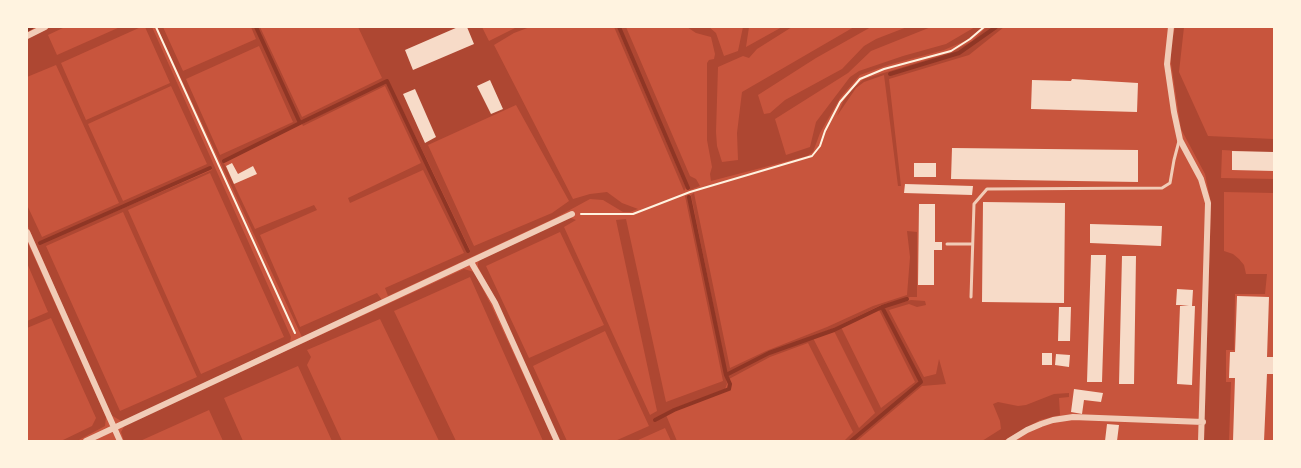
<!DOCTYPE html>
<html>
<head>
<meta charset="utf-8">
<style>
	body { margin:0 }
	#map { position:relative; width:1301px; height:468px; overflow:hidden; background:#c8553d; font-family:"PT Sans",sans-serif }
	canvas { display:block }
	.frame { position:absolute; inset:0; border:28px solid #fff3e0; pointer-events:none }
</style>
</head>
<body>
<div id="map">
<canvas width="1301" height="468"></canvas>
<div class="frame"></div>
</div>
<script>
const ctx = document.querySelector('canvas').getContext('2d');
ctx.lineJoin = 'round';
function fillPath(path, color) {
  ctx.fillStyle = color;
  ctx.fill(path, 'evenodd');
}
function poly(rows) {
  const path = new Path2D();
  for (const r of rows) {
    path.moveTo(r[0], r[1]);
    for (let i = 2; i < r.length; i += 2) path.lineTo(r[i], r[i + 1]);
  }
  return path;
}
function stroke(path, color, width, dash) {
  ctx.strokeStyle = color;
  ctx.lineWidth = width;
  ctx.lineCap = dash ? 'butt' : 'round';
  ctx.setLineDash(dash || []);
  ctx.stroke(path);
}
fillPath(poly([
	[51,27,65,27,48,35,57,55,120,27,141,27,61,63,86,120,170,83,145,27,152,27,291,337,290,342,128,420,121,421,111,415,27,224,27,205,42,237,119,203,56,65,27,77,27,39],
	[171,86,207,164,123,201,88,124],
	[210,167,212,170,40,244,38,243],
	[210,173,284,337,201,374,128,210],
	[123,212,197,377,120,411,46,246],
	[157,27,163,27,183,71,256,39,251,27,255,27,299,123,223,161,255,229,314,205,317,210,260,235,300,327,377,293,382,300,305,339,302,337],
	[259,46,293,122,220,155,186,79],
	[257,27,260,27,302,117,382,78,358,27,482,27,489,41,517,27,530,27,514,33,494,45,573,199,590,194,607,192,622,203,638,209,630,212,623,212,603,200,590,199,555,218,388,296,385,288,464,253,423,170,350,203,348,198,421,163,385,86,303,126,302,124,387,82,468,252,470,250,429,164,388,80,301,122],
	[516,105,569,201,552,213,474,246,428,145],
	[614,27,617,27,686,188,684,191],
	[620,27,626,27,690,176,696,179,700,186,690,190],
	[687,27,709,27,716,33,724,56,738,51,743,27,749,27,746,47,782,27,792,27,757,49,749,58,743,56,718,67,716,132,717,146,722,162,738,160,737,133,742,92,854,27,871,27,816,58,758,95,764,114,770,113,785,100,842,69,864,46,876,39,907,27,931,27,871,51,848,73,775,119,786,155,810,147,816,122,850,77,859,71,903,56,946,44,975,27,983,27,965,41,944,50,888,65,860,75,840,98,820,133,813,152,807,156,711,181,710,174,712,167,707,140,707,63,709,60,714,59,715,54,711,37,696,33],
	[987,27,994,27,959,52,890,73,891,75,959,54,997,27,1004,27,969,55,889,79,901,186,898,186,884,75,864,82,856,88,837,116,843,102,852,89,864,79,952,52,972,41],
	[1175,27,1184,27,1179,72,1208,136,1274,139,1274,153,1222,150,1221,178,1274,179,1274,193,1224,192,1224,251,1233,254,1239,259,1244,265,1246,274,1267,274,1265,294,1235,294,1234,350,1226,350,1226,382,1231,382,1229,441,1204,441,1211,203,1205,174,1181,129,1171,63,1171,45],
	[694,193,730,368,766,351,827,327,873,306,907,295,910,257,907,231,917,232,917,297,910,297,881,305,834,328,768,352,727,373,691,195],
	[688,195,727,384,725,389,670,410,653,420,655,422,666,415,677,441,671,441,665,428,636,441,615,441,649,426,605,331,533,366,567,441,560,441,496,300,478,267,478,263,480,260,565,220,571,218,576,220,564,227,650,415,657,411,616,220,626,219,666,402,723,381,685,196],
	[560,232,604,325,529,358,486,266],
	[27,241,106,417,105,426,77,441,61,441,92,426,96,418,51,318,27,328,27,321,48,312,27,263],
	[464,269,474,272,491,305,554,441,543,441,470,277,394,311,456,441,439,441,380,319,307,350,311,357,307,365,342,441,332,441,298,366,224,398,243,441,223,441,209,410,140,441,124,441,121,432,125,425],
	[911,300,925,301,926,305,917,307,909,304,889,310,924,377,936,374,939,359,946,384,922,386,857,441,852,441,922,382,884,307],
	[882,308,920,382,849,441,844,441,853,432,808,343,770,357,729,379,728,375,769,354,813,338,859,428,875,413,834,331,841,327,881,408,915,382,879,310],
	[1069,393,1069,397,1059,398,1060,415,1040,420,1003,441,982,441,1001,429,1000,421,993,404,998,402,1018,406,1026,405,1054,394]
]), '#ae4732');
stroke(poly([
	[619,27,688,188],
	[27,30,32,27],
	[890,74,959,53,996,27],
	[300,123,387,81,468,251],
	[224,161,300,123,256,27],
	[689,197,726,375,769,353,834,330,882,307,907,299],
	[40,243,210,168],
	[655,420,674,410,729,389,730,384,726,375],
	[851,441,921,382,882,307]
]), '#8f3625', 4);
fillPath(poly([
	[458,27,467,27,474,44,413,70,405,50],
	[1072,79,1138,83,1137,112,1031,109,1032,80,1071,81],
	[490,80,503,109,491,114,477,86],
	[415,89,436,137,425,143,403,94],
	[952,148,1138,150,1138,182,951,179],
	[1232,151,1274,152,1274,171,1232,170],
	[232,163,238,174,253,166,257,174,234,184,226,166],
	[914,163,936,163,936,177,914,177],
	[905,184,973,186,972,195,904,193],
	[983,202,1065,203,1064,303,982,302],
	[919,204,935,204,935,242,942,242,942,250,934,250,934,285,918,285],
	[1090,224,1162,226,1161,246,1090,243],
	[1091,255,1106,255,1102,382,1087,382],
	[1122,256,1136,256,1134,384,1119,384],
	[1177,289,1193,290,1192,306,1195,306,1192,385,1177,384,1180,306,1189,305,1176,305],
	[1237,296,1269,297,1267,357,1274,357,1274,374,1267,374,1264,441,1233,441,1235,378,1229,378,1230,352,1235,352],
	[1059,307,1071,307,1070,341,1058,341],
	[1042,353,1052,353,1052,365,1042,365],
	[1056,354,1070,355,1069,367,1055,365],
	[1074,389,1103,393,1101,402,1084,400,1082,414,1071,412],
	[1107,424,1119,425,1117,441,1105,441]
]), '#f7dbc8');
stroke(poly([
	[156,27,295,333],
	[581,214,633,214,690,192,812,156,820,146,825,131,840,102,860,79,884,69,951,51,970,39,984,27]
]), '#fff3e0', 2);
stroke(poly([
	[947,244,972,244],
	[971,297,974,204,987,189,1162,188,1170,183,1174,160,1179,141]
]), '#f1ccb7', 3);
stroke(poly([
	[1171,27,1167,64,1174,112,1180,140,1201,179,1208,203,1201,441],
	[27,36,45,27],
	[27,232,120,441],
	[471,262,495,303,557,441],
	[86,441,572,214],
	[1009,441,1027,430,1041,424,1053,420,1073,417,1203,422]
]), '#f1ccb7', 6);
</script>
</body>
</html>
